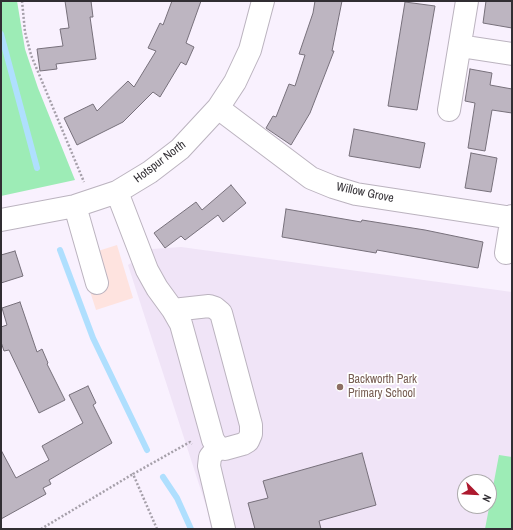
<!DOCTYPE html>
<html>
<head>
<meta charset="utf-8">
<style>
	body { margin:0 }
	#map { position:relative; width:513px; height:530px; overflow:hidden; background:#f9f1fe; font-family:"Archivo Narrow",sans-serif }
	canvas { display:block }
	.frame { position:absolute; inset:0; border:2px solid #312e33; pointer-events:none }
	.north { position:absolute; left:457px; top:474px; width:40px; height:40px; box-sizing:border-box; background:#fff; border:1px solid #adabad; border-radius:50%; rotate:114deg; font-size:11px; font-weight:700; line-height:16px; text-align:center; color:#312e33 }
	.north::after { content:''; display:block; margin:auto; width:14px; height:18px; background:#ad192e; clip-path:polygon(50% 0,100% 100%,50% 72%,0 100%) }
</style>
</head>
<body>
<div id="map">
<canvas width="513" height="530"></canvas>
<div class="frame"></div>
<div class="north">N</div>
</div>
<script>
const ctx = document.querySelector('canvas').getContext('2d');
ctx.lineJoin = 'round';
function fillPath(path, color) {
  ctx.fillStyle = color;
  ctx.fill(path, 'evenodd');
}
function poly(rows) {
  const path = new Path2D();
  for (const r of rows) {
    path.moveTo(r[0], r[1]);
    for (let i = 2; i < r.length; i += 2) path.lineTo(r[i], r[i + 1]);
  }
  return path;
}
function stroke(path, color, width, dash) {
  ctx.strokeStyle = color;
  ctx.lineWidth = width;
  ctx.lineCap = dash ? 'butt' : 'round';
  ctx.setLineDash(dash || []);
  ctx.stroke(path);
}
function drawText(font, color, halo, rows, align = 'center') {
  ctx.font = font + ' "Archivo Narrow",sans-serif';
  ctx.lineWidth = 3.5;
  ctx.setLineDash([]);
  ctx.textBaseline = 'middle';
  ctx.strokeStyle = halo;
  ctx.fillStyle = color;
  for (const [text, x, y, turn = 0] of rows) {
    ctx.save();
    ctx.translate(x, y);
    ctx.rotate((+turn || 0) * Math.PI / 180);
    ctx.textAlign = isNaN(turn) ? turn : align;
    if (halo) ctx.strokeText(text, 0, 0);
    ctx.fillText(text, 0, 0);
    ctx.restore();
  }
}
fillPath(poly([
	[117,245,133,298,96,310,79,257]
]), '#fee3df');
fillPath(poly([
	[181,247,512,292,512,529,211,529,207,509,128,265,152,249],
	[465,482,489,482,489,506,465,506]
]), '#f0e4f7');
fillPath(poly([
	[1,1,17,1,25,49,38,88,75,180,1,196],
	[499,455,512,457,512,529,485,529]
]), '#9decb6');
stroke(poly([
	[1,34,37,168],
	[60,250,93,338,147,450],
	[163,477,177,498,191,529]
]), '#afdffe', 6);
const building = poly([
	[65,1,91,1,93,17,90,17,96,59,56,64,57,69,40,71,37,49,63,46,60,29,69,28,65,1],
	[172,1,201,1,186,43,194,47,186,65,181,62,160,97,153,92,123,122,77,145,64,118,93,104,97,111,128,81,134,87,156,51,148,48,160,23,163,25,172,1],
	[315,1,342,1,332,51,334,51,310,113,291,145,266,128,273,116,276,117,289,84,295,86,305,55,299,54,313,13,315,1],
	[486,1,512,1,512,28,483,23,486,1],
	[405,2,435,6,417,110,388,106,405,2],
	[470,69,492,73,490,85,512,89,512,113,492,110,485,151,468,148,475,103,465,101,470,69],
	[354,129,425,143,420,168,349,156,354,129],
	[471,153,497,158,491,192,465,188,471,153],
	[231,185,246,203,223,222,218,215,185,240,181,236,165,248,154,233,196,202,202,210,231,185],
	[286,209,361,222,362,220,425,230,483,242,478,268,377,250,376,253,282,237,286,209],
	[15,251,23,276,1,283,1,255,15,251],
	[20,302,37,352,42,349,48,363,47,364,65,400,39,413,9,350,4,351,1,342,1,327,7,325,2,308,20,302],
	[88,386,96,403,93,405,112,443,49,480,51,484,43,488,46,494,1,519,1,450,16,478,49,460,42,446,83,423,69,395,88,386],
	[362,453,376,505,319,521,321,529,255,529,248,503,268,498,263,481,362,453]
]);
fillPath(building, '#bdb5c1');
stroke(building, '#77707b', 1);
const minor = poly([
	[460,46,512,54],
	[218,108,311,178,333,187,356,194,512,218],
	[449,110,467,1],
	[117,192,147,270,157,288,173,310,181,324,213,440,218,447,225,449,243,444,248,441,251,434,251,425,221,313,215,308,209,306,173,310],
	[75,206,97,283],
	[1,220,75,206,117,192,150,172,180,149,218,108,235,82,250,50,263,1],
	[506,253,512,216],
	[218,447,210,457,209,466,224,529]
]);
stroke(minor, '#bbb3bf', 24);
stroke(poly([
	[22,1,25,32,31,55,84,182],
	[41,529,133,474],
	[157,529,133,474,190,442,192,444]
]), '#a6a0aa', 2.5, [2, 2]);
stroke(minor, '#fff', 22);
for (const [x, y, r, color] of [
	[340,387,4,"#8d6e63"]
]) {
  const dot = new Path2D();
  dot.arc(x, y, r, 0, 2 * Math.PI);
  ctx.fillStyle = color;
  ctx.fill(dot);
  stroke(dot, '#fff', 1.5);
}
drawText('12px', '#312e33', '#fff', [
	["Hotspur North",160,162,-37],
	["Willow Grove",365,193,12]
]);
drawText('12px', '#785e54', '#fff', [
	["Backworth Park",348,380],
	["Primary School",348,394]
], 'left');
</script>
</body>
</html>
